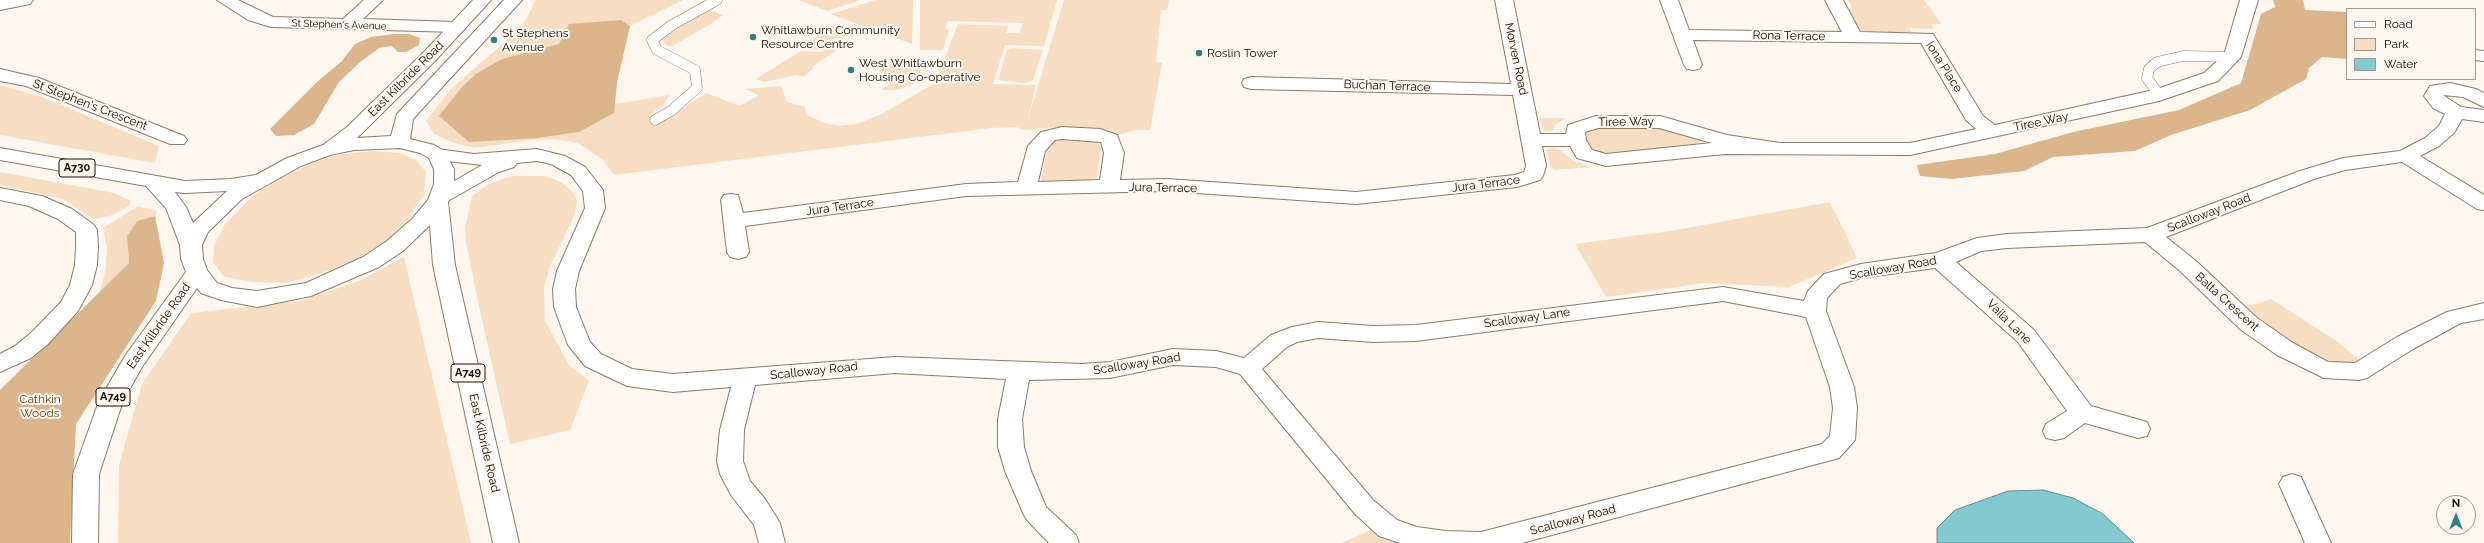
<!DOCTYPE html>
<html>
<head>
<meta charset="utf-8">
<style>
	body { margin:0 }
	#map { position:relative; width:2484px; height:543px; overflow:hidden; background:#fef7ef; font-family:Raleway,sans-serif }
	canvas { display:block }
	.legend { position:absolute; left:2346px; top:8px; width:130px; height:72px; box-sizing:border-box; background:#fef7ef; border:1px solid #a09a92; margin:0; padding:5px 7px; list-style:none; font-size:12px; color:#140e07 }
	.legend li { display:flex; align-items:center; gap:8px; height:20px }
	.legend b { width:20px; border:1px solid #a09a92 }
	.north { position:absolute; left:2436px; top:495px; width:40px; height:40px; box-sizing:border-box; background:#fef7ef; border:1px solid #a09a92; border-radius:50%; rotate:0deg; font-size:11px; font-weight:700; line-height:16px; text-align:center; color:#140e07 }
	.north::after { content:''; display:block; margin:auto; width:14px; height:18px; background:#367e85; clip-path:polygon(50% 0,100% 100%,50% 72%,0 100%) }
</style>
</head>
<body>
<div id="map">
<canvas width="2484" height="543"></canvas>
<ul class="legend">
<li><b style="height:5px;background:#fff"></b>Road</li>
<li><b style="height:11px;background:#f7dec2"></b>Park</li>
<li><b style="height:11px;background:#83c9d0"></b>Water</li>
</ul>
<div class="north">N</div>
</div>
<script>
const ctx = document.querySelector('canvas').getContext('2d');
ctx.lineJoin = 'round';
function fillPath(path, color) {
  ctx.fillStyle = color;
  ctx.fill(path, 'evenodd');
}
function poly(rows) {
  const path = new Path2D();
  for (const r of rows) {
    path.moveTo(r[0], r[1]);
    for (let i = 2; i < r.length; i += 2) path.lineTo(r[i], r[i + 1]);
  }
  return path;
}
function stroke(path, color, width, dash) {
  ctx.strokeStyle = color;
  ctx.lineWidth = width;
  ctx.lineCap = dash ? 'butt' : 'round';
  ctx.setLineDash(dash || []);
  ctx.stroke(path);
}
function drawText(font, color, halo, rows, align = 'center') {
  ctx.font = font + ' Raleway,sans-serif';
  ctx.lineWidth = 4;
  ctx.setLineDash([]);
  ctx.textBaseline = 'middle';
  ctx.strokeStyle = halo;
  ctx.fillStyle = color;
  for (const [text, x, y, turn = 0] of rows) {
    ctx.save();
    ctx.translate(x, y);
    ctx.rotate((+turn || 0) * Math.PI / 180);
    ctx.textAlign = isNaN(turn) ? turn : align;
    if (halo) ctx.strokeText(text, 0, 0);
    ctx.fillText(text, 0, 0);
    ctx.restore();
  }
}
fillPath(poly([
	[536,0,683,0,630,26,617,82,615,104,669,95,663,106,648,116,662,122,706,93,740,106,759,95,745,89,781,86,787,102,805,107,806,115,825,123,839,126,857,124,882,114,935,83,958,24,1008,26,1006,33,1020,33,1023,23,948,21,945,29,949,30,943,50,920,50,920,0,1057,0,1044,46,1005,45,993,84,1036,85,1027,122,1064,0,1169,0,1167,10,1161,10,1156,62,1162,63,1150,130,1133,130,1119,135,1059,127,1025,130,1016,127,991,128,614,175,603,160,578,143,555,139,531,140,474,148,454,143,434,134,426,121,451,89,522,27],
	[798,0,861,0,827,11],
	[876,0,913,0,912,44,831,14],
	[1848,0,1924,0,1942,24,1931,24,1934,29,1909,28,1912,33,1859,31,1847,10,1852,7],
	[706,8,723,15,711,24,672,46,668,46,659,38],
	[833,27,850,33,844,37,834,39,820,49,811,50,800,47],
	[833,47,839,48,812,67,814,68,803,77,797,75,764,82,756,79,801,51,821,52],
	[1013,48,1043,50,1033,80,1025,83,998,80,1007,50],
	[903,59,921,67,921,77,914,84,896,90,881,90,898,78,879,71,894,61],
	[0,85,42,97,159,146,155,163,0,135],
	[1539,118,1566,118,1556,124,1552,131,1544,131],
	[1594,127,1664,129,1696,137,1701,140,1699,143,1606,154,1595,151,1589,146,1585,139,1587,131],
	[1061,140,1099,142,1101,148,1096,182,1041,182,1048,146,1052,141],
	[1552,148,1559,149,1573,161,1593,167,1554,170,1551,167,1546,149],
	[373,151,400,153,416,160,426,172,424,195,405,222,385,242,356,259,322,273,285,283,252,282,225,277,213,263,214,246,225,224,253,196,284,176,313,163,341,154],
	[0,172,114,193,131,201,129,206,110,216,94,219,63,199,0,185],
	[512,176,545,176,559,181,571,190,577,200,575,214,550,266,544,287,545,321,569,365,589,381,570,430,510,444,478,302,466,242,465,228,472,196,489,184],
	[1830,202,1857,258,1789,287,1704,283,1606,297,1575,244,1670,231],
	[138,206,157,211,155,216,137,221,127,236,129,263,100,292,106,268,107,247,103,228],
	[404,257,471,543,118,543,119,465,142,384,191,313,300,301,359,281],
	[2271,299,2338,342,2365,365,2338,370,2231,306,2253,305],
	[1379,526,1432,543,1342,543]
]), '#f7dec2');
fillPath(poly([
	[2273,0,2303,0,2305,10,2347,12,2347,59,2322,57,2309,68,2306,79,2250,110,2171,135,2135,151,2053,157,2024,171,1952,179,1920,176,1917,165,1995,154,2073,132,2179,110,2241,83,2261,14,2275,7],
	[621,20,630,26,617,82,614,113,579,132,537,138,469,142,439,116,462,87,476,74,502,59,559,44,569,24],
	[394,34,409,34,420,38,419,45,406,52,398,52,392,46,379,48,359,63,339,82,314,124,294,135,276,136,270,129,318,81,342,61,355,44,371,37],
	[155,216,164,263,156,301,76,424,70,543,0,543,0,390,129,263,127,236,137,221]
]), '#dbb58b');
const water = poly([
	[2043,490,2073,498,2103,514,2134,543,1937,543,1937,528,1955,510,2008,491,2043,490]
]);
fillPath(water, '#83c9d0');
stroke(water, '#629194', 1);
const lane = poly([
	[2159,95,2147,78,2149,69,2157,62,2183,56,2232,57],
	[655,120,671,111,697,88,695,70,657,50,652,40,672,25,717,0]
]);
const street = poly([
	[0,0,33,0,30,4,0,10,0,0],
	[217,0,238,0,273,17,343,19,364,0,383,0,363,19,457,22,463,23,466,27,463,31,457,32,271,27,248,20,217,0],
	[1495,0,1513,0,1540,134,1566,134,1568,125,1596,116,1660,116,1727,135,1780,143,1910,143,1976,129,1966,120,1921,43,1693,40,1702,65,1699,69,1693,70,1687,69,1684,65,1660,0,1678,0,1689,30,1842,32,1825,0,1843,0,1860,32,1933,34,1983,116,1995,125,2154,90,2204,73,2224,55,2240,0,2258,0,2241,57,2218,81,2159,101,1910,155,1725,154,1606,166,1577,158,1570,146,1542,146,1546,166,1543,176,1540,180,1517,187,1356,204,1167,191,966,196,745,226,749,252,746,257,738,259,730,257,727,252,721,200,724,195,731,194,738,195,743,213,966,184,1018,182,1028,146,1041,132,1062,127,1100,129,1117,135,1124,153,1120,180,1167,179,1356,192,1515,175,1524,172,1526,166,1513,95,1251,89,1244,87,1242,83,1244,79,1251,77,1511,84,1495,0],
	[1598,128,1659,128,1712,143,1606,154,1592,150,1586,140,1585,132,1598,128],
	[1062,139,1101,142,1104,153,1100,180,1038,182,1045,151,1055,140,1062,139],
	[2475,50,2484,51,2484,61,2475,60,2475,50],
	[0,69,39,78,184,136,187,140,184,144,170,144,26,86,0,81,0,69],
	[2450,83,2476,89,2484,93,2484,107,2463,97,2443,95,2461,107,2484,110,2484,122,2462,119,2454,133,2439,146,2420,156,2484,195,2484,210,2477,209,2402,162,2345,170,2314,179,2166,237,2196,261,2257,318,2293,343,2328,362,2355,363,2397,337,2447,312,2484,303,2484,319,2461,323,2413,349,2367,378,2359,380,2324,378,2277,355,2241,330,2180,271,2145,242,2007,248,1981,251,1956,262,2034,330,2091,406,2147,422,2150,429,2147,436,2138,438,2085,423,2064,438,2055,440,2046,438,2043,431,2046,424,2067,411,2018,342,1935,268,1861,278,1840,284,1827,298,1826,311,1854,387,1857,408,1855,440,1839,458,1522,543,1400,543,1379,536,1355,514,1240,374,1216,367,1173,365,1110,378,1029,380,1022,419,1024,447,1031,471,1046,507,1076,535,1079,543,1049,543,1027,520,1023,513,1005,471,998,447,998,419,1006,379,895,373,755,385,744,430,743,461,750,481,765,499,780,523,785,543,759,543,754,525,731,495,720,474,717,461,720,430,731,387,673,392,627,386,585,366,568,345,554,307,553,289,557,271,585,208,583,191,571,175,551,164,537,161,517,163,514,167,499,172,446,202,439,204,432,202,429,198,432,194,482,165,430,159,427,155,430,151,437,149,474,154,537,149,565,156,585,167,603,190,605,208,579,271,575,289,576,307,590,342,601,354,632,369,673,374,895,357,1082,364,1110,362,1173,349,1216,351,1244,358,1271,335,1292,327,1318,322,1373,326,1416,325,1723,287,1804,301,1808,291,1824,274,1861,264,1936,253,1977,238,2007,234,2147,228,2300,171,2343,158,2400,151,2425,138,2439,126,2445,114,2433,108,2424,96,2430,86,2450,83],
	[1723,301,1806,317,1830,387,1833,408,1830,436,1822,444,1481,532,1445,531,1417,527,1397,520,1373,500,1262,369,1287,347,1297,342,1318,338,1373,342,1416,341,1723,301],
	[0,188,42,196,72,209,94,225,97,230,98,247,97,265,92,285,78,311,48,344,31,358,0,372,0,354,15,346,32,332,61,302,70,285,75,265,76,247,76,232,58,219,29,206,0,200,0,188],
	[2292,474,2301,477,2331,543,2305,543,2279,484,2283,477,2292,474]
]);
const primary = poly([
	[473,0,491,0,436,60,357,138,391,136,397,114,504,0,522,0,413,119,410,139,434,145,444,151,454,169,454,184,448,202,455,265,519,543,493,543,433,265,430,225,403,251,379,267,311,296,257,307,221,300,201,293,197,288,142,367,123,401,99,474,98,543,72,543,73,474,99,401,125,356,186,272,181,259,180,245,166,208,146,186,0,160,0,148,185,181,231,179,256,175,287,158,323,145,347,127,424,52,473,0],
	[400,148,420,153,429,158,434,169,434,184,428,200,412,219,387,241,363,257,306,283,257,291,232,288,217,283,207,270,203,259,202,245,208,232,242,199,301,166,330,155,354,150,400,148],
	[227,191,193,223,186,207,175,192,185,193,227,191]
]);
stroke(lane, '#8c7c6a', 11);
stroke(street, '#8c7c6a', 2);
stroke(primary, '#8c7c6a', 2);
stroke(lane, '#fff', 10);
fillPath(street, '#fff');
fillPath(primary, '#fff');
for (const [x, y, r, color] of [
	[753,37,4,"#367e85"],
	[494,40,4,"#367e85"],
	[1199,53,4,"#367e85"],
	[851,70,4,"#367e85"]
]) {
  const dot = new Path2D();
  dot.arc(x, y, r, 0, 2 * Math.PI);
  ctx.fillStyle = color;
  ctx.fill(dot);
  stroke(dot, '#fef7ef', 1.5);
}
drawText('10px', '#140e07', '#fef7ef', [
	["St Stephen's Avenue",339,25,2]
]);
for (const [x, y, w] of [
	[77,168,36],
	[468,373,34],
	[113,397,34]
]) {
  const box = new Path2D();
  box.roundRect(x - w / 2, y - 9, w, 18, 3);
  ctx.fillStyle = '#fef7ef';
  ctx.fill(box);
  stroke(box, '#140e07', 1);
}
drawText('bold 11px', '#140e07', null, [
	["A730",77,168],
	["A749",468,373],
	["A749",113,397]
]);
drawText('12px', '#140e07', '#fef7ef', [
	["Whitlawburn Community",761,30],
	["Resource Centre",761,44],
	["St Stephens",502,33],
	["Avenue",502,47],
	["Roslin Tower",1207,53],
	["West Whitlawburn",859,63],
	["Housing Co-operative",859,77]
], 'left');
drawText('12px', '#140e07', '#fef7ef', [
	["Rona Terrace",1789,36,1],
	["Morven Road",1516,59,78],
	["Iona Place",1944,67,58],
	["East Kilbride Road",406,79,-45],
	["Buchan Terrace",1387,86,2],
	["St Stephen's Crescent",90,105,21],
	["Tiree Way",1626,122,-1],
	["Tiree Way",2041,122,-12],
	["Jura Terrace",1486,184,-7],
	["Jura Terrace",1163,188,1],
	["Jura Terrace",840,207,-8],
	["Scalloway Road",2209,213,-21],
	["Scalloway Road",1893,268,-10],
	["Balta Crescent",2227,302,42],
	["Scalloway Lane",1527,318,-8],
	["Vaila Lane",2009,322,45],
	["East Kilbride Road",159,326,-55],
	["Scalloway Road",1137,364,-9],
	["Scalloway Road",814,371,-6],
	["East Kilbride Road",484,443,77],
	["Scalloway Road",1573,520,-15]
]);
drawText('12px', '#6b4614', '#fef7ef', [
	["Cathkin",40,399],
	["Woods",40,413]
]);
</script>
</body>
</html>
